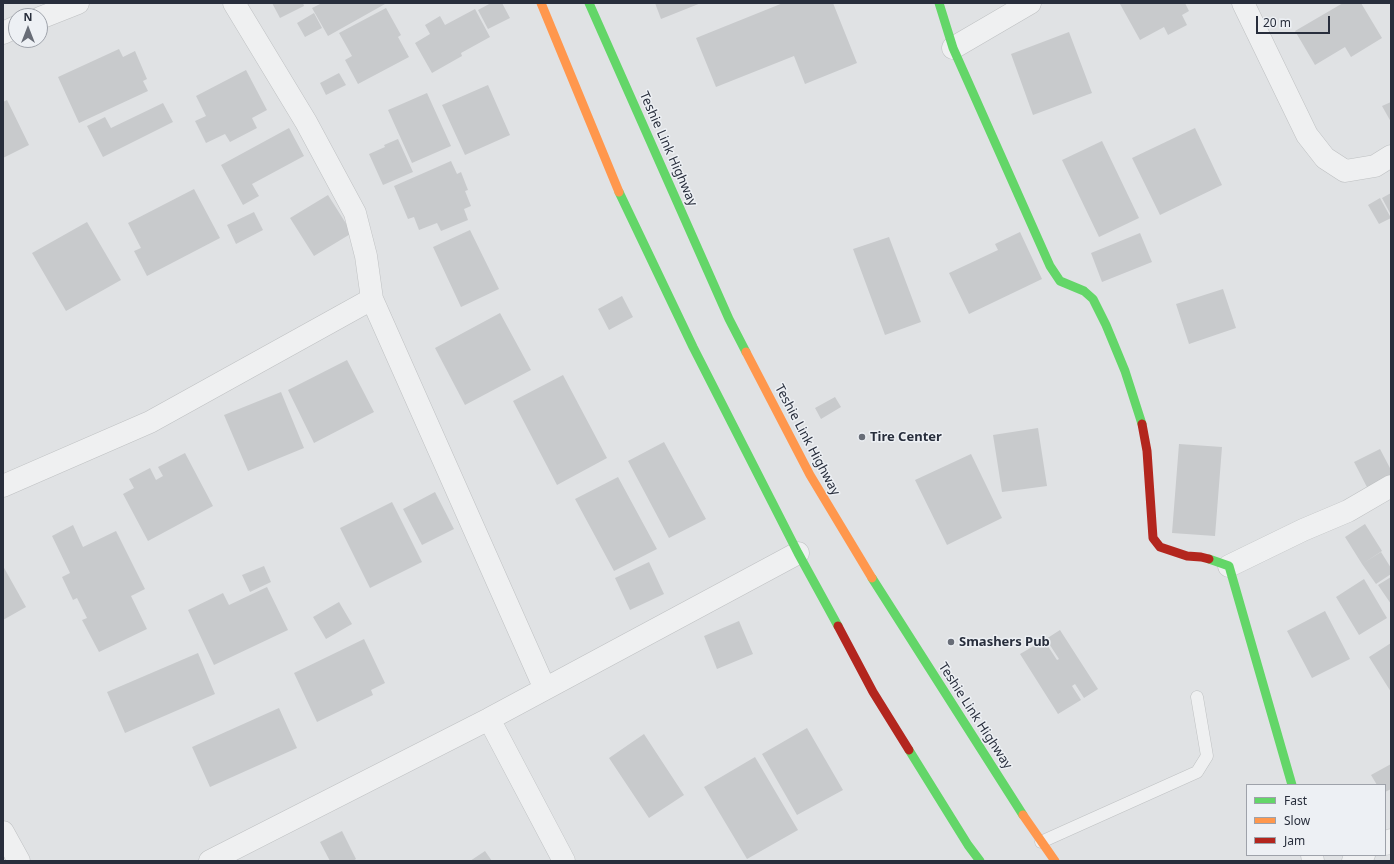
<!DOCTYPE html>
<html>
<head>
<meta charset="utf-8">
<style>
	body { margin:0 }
	#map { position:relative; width:1394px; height:864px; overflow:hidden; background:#e0e2e4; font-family:"Noto Sans",sans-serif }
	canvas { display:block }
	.frame { position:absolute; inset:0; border:4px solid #282e3c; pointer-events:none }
	.legend { position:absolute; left:1246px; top:784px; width:140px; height:72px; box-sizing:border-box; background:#edf0f4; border:1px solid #9ea2aa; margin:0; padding:5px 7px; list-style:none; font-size:12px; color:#282e3c }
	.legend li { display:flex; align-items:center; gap:8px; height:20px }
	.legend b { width:20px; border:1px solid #9ea2aa }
	.north { position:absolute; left:8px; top:8px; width:40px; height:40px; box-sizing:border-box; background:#edf0f4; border:1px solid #9ea2aa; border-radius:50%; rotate:0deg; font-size:11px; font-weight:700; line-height:16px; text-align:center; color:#282e3c }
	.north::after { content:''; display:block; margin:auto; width:14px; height:18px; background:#686d77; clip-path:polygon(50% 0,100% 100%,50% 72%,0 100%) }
	.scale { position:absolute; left:1256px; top:16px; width:74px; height:18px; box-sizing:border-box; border:2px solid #282e3c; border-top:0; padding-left:5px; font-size:12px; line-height:14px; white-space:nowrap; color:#282e3c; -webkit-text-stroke:3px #edf0f4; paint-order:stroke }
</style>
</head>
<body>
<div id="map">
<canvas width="1394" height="864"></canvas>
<div class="frame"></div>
<ul class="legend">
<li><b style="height:5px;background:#63d668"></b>Fast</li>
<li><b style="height:5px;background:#ff974d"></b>Slow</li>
<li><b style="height:5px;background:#b3261e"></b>Jam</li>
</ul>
<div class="north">N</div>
<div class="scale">20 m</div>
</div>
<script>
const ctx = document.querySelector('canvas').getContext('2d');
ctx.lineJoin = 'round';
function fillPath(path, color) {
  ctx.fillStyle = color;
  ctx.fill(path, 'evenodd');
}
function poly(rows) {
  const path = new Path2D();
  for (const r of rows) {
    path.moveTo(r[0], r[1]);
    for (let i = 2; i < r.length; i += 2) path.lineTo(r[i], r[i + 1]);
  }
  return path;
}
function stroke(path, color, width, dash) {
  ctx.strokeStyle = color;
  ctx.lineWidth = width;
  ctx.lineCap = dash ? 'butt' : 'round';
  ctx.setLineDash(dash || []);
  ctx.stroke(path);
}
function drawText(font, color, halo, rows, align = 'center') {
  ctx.font = font + ' "Noto Sans",sans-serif';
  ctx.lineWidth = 3;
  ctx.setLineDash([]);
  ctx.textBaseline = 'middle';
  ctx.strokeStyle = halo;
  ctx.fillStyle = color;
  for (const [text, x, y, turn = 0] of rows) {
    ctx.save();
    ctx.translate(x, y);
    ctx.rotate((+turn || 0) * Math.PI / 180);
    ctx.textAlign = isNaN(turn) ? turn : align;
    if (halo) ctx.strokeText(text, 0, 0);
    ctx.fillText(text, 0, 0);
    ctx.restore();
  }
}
fillPath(poly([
	[272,3,303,3,304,6,280,18],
	[322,3,384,3,385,4,328,36,312,8],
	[491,3,502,3,510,18,488,29,478,10],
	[655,3,701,3,661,19],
	[783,3,833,3,857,63,805,84,794,56,716,87,696,38],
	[1122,3,1185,3,1189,11,1182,15,1187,25,1168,35,1164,27,1140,40,1120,4],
	[1343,3,1361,3,1382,38,1351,57,1345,47,1315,65,1295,31],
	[386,8,401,35,398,37,409,57,358,84,345,60,352,56,339,33],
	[475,9,490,37,461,53,462,56,432,73,415,43,430,34,425,25,440,16,445,25],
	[314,13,322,28,305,37,297,23],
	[1069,32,1092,93,1033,115,1011,54],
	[119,49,123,57,135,51,147,79,143,81,148,91,79,123,58,77],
	[246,70,267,110,252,118,257,128,230,142,225,134,206,143,195,121,206,116,196,96],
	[339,73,346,85,326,95,320,83],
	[488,85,510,135,465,155,442,105],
	[427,93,451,146,412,163,388,110],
	[7,100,29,145,3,158,3,102],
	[1391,102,1391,122,1382,106],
	[163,103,173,122,103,157,87,126,105,117,111,128],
	[289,128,304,156,252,184,259,196,243,205,221,165],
	[1195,128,1222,185,1160,215,1132,158],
	[398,139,413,172,383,185,369,154,385,147,384,145],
	[1102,141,1139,218,1099,237,1062,160],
	[451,161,457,174,461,172,468,190,465,191,471,206,464,209,468,220,441,231,437,223,419,230,414,217,408,219,394,186],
	[194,189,220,238,147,276,134,251,141,248,128,223],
	[1391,193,1391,213,1390,213,1382,198],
	[328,195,352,233,314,256,290,218],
	[1380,198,1391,218,1379,224,1368,205],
	[254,212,263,230,236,244,227,225],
	[87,222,121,280,66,311,32,253],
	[470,230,499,289,461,307,433,247],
	[1020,232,1042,279,969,314,949,273,998,250,995,244],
	[1140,233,1152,262,1102,282,1091,253],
	[889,237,921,322,885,335,853,249],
	[1223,289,1236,328,1189,344,1176,304],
	[622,296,633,317,609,330,598,309],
	[500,313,531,370,465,405,435,348],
	[347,360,374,412,314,443,288,390],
	[563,375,607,458,557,485,513,401],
	[281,392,304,448,248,471,224,415],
	[835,397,841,407,821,419,815,408],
	[1038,428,1047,486,1002,492,993,435],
	[664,442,706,519,669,538,628,461],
	[1179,444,1222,447,1215,536,1172,533],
	[1380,449,1391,470,1391,480,1369,491,1354,462],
	[185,453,213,506,148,541,123,494,134,488,129,479,150,468,156,480,163,476,158,467],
	[971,454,1002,518,947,545,915,480],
	[618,477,657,549,614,571,575,499],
	[435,492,454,529,422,545,403,509],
	[392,502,422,562,370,588,340,528],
	[1365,524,1382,551,1362,564,1345,537],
	[73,525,83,547,116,531,145,589,131,596,147,629,99,652,82,620,87,618,77,598,73,600,62,577,70,573,52,536],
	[1381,552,1391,568,1391,574,1376,584,1362,564],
	[649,562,664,594,630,610,615,578],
	[3,566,26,607,3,620],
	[264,566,271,582,250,592,242,575],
	[1391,577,1391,604,1378,585],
	[1364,579,1387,618,1359,635,1336,597],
	[267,587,288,630,214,665,188,610,223,593,229,605],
	[339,602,352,624,326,639,313,617],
	[1325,611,1350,659,1312,678,1287,631],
	[739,621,753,654,717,669,704,636],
	[1060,630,1098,689,1084,698,1075,684,1072,686,1081,700,1058,714,1020,654,1044,640,1057,660,1059,659,1046,639],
	[364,639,385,683,371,690,373,695,317,722,294,673],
	[1391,643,1391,692,1369,657],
	[198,653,215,694,125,733,107,692],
	[279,708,297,748,210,787,192,747],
	[807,728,843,790,797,815,762,754],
	[644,734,684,795,649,818,609,758],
	[755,757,798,830,747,859,704,787],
	[1391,764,1391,789,1385,792,1385,785,1377,785,1371,775],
	[342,831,356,859,353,861,330,861,320,842],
	[485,851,492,861,470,861]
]), '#c8cacc');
const lane = poly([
	[1041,842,1197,772,1207,756,1197,697]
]);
const street = poly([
	[234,3,306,122,355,213,366,256,372,299,545,689],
	[1243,3,1307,135,1325,158,1345,171,1375,166,1391,156],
	[40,18,78,3],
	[3,33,16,27],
	[953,48,1030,3],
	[3,486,150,422,372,299],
	[1229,566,1303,530,1348,511,1391,486],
	[489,719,564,861],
	[3,832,19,861],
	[1385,844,1391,840],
	[1312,855,1313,861],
	[210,861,489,719,798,553],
	[1353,861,1364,855]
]);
stroke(lane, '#bec0c2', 13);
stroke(street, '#bec0c2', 23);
stroke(lane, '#eff0f1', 12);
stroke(street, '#eff0f1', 22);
stroke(poly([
	[589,3,729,319,746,352],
	[939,3,953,48,1050,266,1060,281,1084,291,1093,299,1106,325,1125,371,1142,424],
	[619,192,693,347,798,553,838,626],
	[1209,559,1229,566,1292,785],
	[872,578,1023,815],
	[909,750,968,845,980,861]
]), '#63d668', 9);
stroke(poly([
	[541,3,619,192],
	[746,352,810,475,872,578],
	[1023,815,1055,861]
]), '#ff974d', 9);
stroke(poly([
	[1142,424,1147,451,1153,538,1160,547,1187,556,1201,557,1209,559],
	[838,626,873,692,909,750]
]), '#b3261e', 9);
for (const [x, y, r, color] of [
	[862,437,4,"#686d77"],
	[951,642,4,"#686d77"]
]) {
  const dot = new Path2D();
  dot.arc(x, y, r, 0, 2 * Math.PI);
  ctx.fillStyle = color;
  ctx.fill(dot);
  stroke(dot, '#edf0f4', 1.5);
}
drawText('13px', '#282e3c', '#edf0f4', [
	["Teshie Link Highway",668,149,66],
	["Teshie Link Highway",807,440,62],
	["Teshie Link Highway",975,716,57]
]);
drawText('bold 13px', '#282e3c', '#edf0f4', [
	["Tire Center",870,437],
	["Smashers Pub",959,642]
], 'left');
</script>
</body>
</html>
